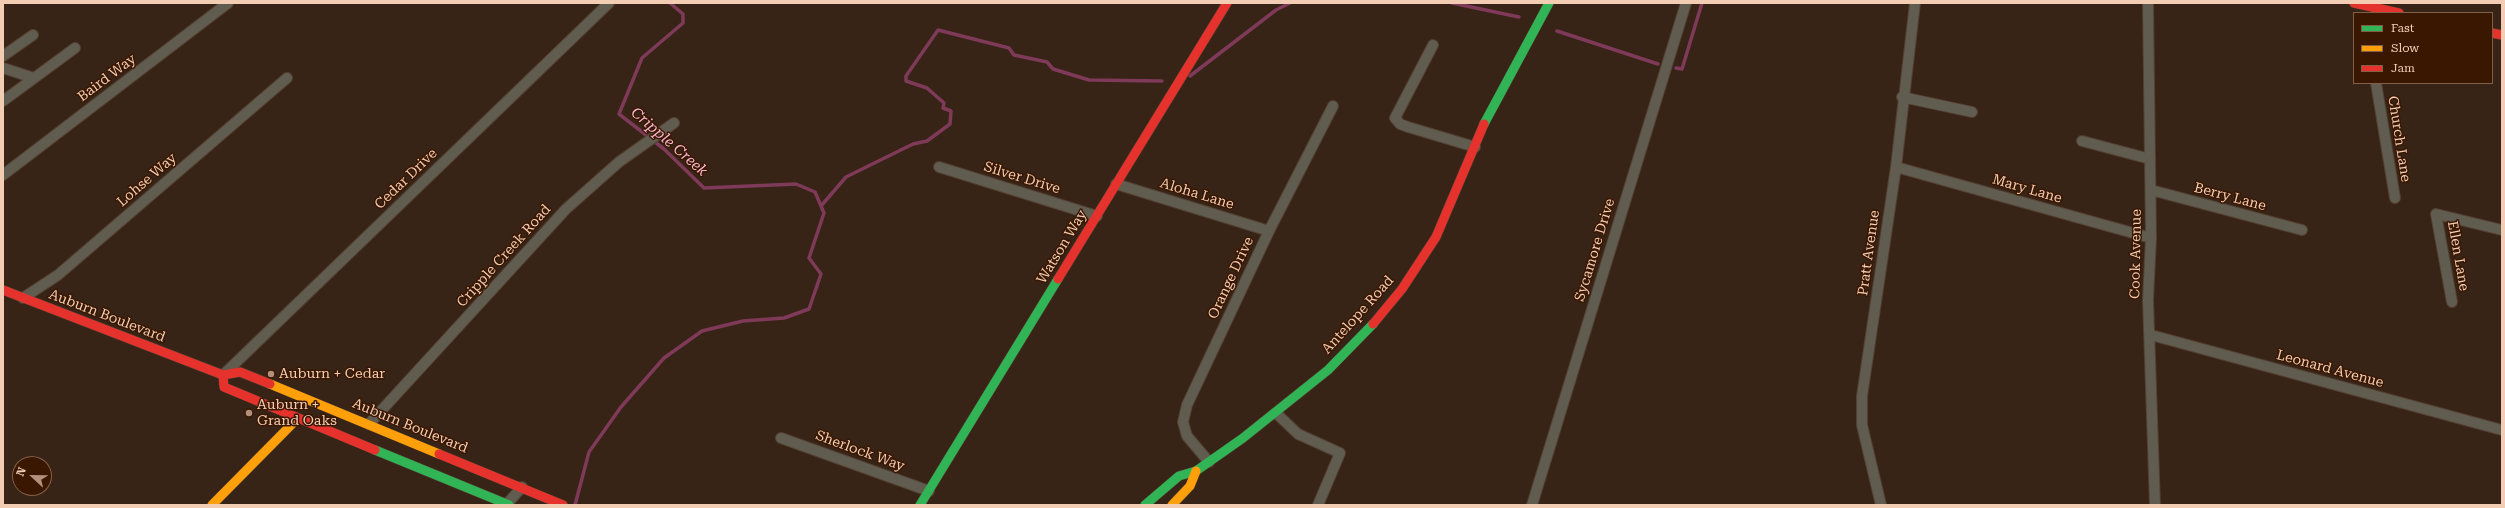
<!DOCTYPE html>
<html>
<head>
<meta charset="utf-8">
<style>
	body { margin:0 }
	#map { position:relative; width:2505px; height:508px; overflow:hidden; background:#372416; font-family:"Roboto Serif",serif }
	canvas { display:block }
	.frame { position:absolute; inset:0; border:4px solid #f3ccb4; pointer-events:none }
	.legend { position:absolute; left:2353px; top:12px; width:140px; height:72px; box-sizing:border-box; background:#3a1700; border:1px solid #845f48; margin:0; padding:5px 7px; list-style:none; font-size:12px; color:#f3ccb4 }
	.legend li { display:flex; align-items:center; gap:8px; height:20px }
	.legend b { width:20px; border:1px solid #845f48 }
	.north { position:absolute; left:12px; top:456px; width:40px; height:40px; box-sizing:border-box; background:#3a1700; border:1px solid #845f48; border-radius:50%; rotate:292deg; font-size:11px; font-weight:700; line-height:16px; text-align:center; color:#f3ccb4 }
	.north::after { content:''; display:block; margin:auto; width:14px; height:18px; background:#b1917d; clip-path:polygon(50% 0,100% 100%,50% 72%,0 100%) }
</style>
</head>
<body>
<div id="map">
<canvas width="2505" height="508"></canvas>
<div class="frame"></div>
<ul class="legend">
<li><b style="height:5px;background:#30b455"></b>Fast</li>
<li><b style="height:5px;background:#ff9f0a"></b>Slow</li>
<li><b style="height:5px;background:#e5322d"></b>Jam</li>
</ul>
<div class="north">N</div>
</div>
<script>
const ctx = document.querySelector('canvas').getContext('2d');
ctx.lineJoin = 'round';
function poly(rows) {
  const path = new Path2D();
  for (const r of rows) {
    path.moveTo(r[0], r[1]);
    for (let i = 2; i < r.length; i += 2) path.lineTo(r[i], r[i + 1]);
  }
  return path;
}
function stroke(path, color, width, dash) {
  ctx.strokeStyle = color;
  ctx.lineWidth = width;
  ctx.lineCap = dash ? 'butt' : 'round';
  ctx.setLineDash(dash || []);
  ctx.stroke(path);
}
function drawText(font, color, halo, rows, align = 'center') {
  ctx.font = font + ' "Roboto Serif",serif';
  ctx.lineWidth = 3;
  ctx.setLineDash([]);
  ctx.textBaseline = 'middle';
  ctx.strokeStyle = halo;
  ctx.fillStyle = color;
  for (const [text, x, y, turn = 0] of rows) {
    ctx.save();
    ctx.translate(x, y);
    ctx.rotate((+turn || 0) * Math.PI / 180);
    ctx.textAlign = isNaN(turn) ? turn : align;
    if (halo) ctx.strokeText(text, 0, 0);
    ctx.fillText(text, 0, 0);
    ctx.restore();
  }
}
stroke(poly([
	[1452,3,1519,17],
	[1557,31,1658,64],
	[1676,68,1682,69,1702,3],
	[1190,76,1276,10,1290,3],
	[821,206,846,177,913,144,927,141,950,124,951,111,943,108,944,103,927,88,906,81,906,76,938,30,1009,48,1014,55,1047,62,1053,69,1089,80,1162,81],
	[575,505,589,452,621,407,664,358,702,331,743,321,784,318,809,309,821,274,809,258,824,213,815,192,796,184,704,188,664,149,619,114,642,58,683,23,683,14,670,3]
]), '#7e3a58', 3.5);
const street = poly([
	[2148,3,2151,238,2148,300,2155,505],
	[1433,45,1395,118,1400,124,1408,127,1475,147],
	[3,56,33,35],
	[3,68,34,78],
	[2376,83,2395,198],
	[1902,97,1972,112],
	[3,101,75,48],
	[2082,141,2150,159],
	[939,167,1097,216],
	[1896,167,2151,238],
	[3,175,228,3],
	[1116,184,1269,231],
	[2151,190,2302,230],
	[23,298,58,275,287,78],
	[2452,302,2436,214,2502,230],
	[2151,335,2502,430],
	[223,375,609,3],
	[1276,413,1298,434,1340,453,1318,505],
	[369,424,566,209,619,162,674,123],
	[781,438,929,491],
	[1209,462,1187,436,1183,422,1187,405,1269,231,1333,106],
	[506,505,522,487],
	[1532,505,1686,3],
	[1881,505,1862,425,1862,396,1896,167,1915,3]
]);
const fast = poly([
	[1484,124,1549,3],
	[375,450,509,505],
	[920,505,1058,279],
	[1145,505,1179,476,1196,471,1243,438,1328,370,1373,324]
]);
const slow = poly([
	[270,384,439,454],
	[212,505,297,419],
	[1172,505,1190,486,1196,471]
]);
const jam = poly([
	[2354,3,2399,13],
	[2492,33,2502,35],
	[1058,279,1227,3],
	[3,290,223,375,240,372,270,384],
	[1373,324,1402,289,1436,237,1484,124],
	[223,375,224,387,375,450],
	[439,454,563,505]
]);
stroke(street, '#534032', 12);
stroke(fast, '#534032', 10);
stroke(slow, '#534032', 10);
stroke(jam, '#534032', 10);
stroke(street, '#605c4f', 10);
stroke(fast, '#30b455', 9);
stroke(slow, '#ff9f0a', 9);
stroke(jam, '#e5322d', 9);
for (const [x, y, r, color] of [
	[271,374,4,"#b1917d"],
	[249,413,4,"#b1917d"]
]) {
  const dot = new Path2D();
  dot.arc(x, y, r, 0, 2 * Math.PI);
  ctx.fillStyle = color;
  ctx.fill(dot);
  stroke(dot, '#3a1700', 1.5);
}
drawText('14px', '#f3ccb4', '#3a1700', [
	["Baird Way",107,78,-37],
	["Church Lane",2399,139,81],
	["Silver Drive",1022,178,17],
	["Cedar Drive",406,179,-44],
	["Lohse Way",147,180,-41],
	["Mary Lane",2027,189,16],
	["Aloha Lane",1197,194,17],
	["Berry Lane",2230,197,15],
	["Watson Way",1062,247,-59],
	["Sycamore Drive",1595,250,-73],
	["Pratt Avenue",1869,253,-82],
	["Cook Avenue",2136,254,-89],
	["Cripple Creek Road",504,256,-48],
	["Ellen Lane",2458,256,80],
	["Orange Drive",1231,278,-65],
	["Antelope Road",1358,315,-48],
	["Auburn Boulevard",107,316,21],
	["Leonard Avenue",2330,369,15],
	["Auburn Boulevard",410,426,22],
	["Sherlock Way",860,451,20]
]);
drawText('14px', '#f3ccb4', '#3a1700', [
	["Auburn + Cedar",279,374],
	["Auburn +",257,405],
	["Grand Oaks",257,421]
], 'left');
drawText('italic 15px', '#f6b5d1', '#3a1700', [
	["Cripple Creek",669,142,41]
]);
</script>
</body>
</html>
